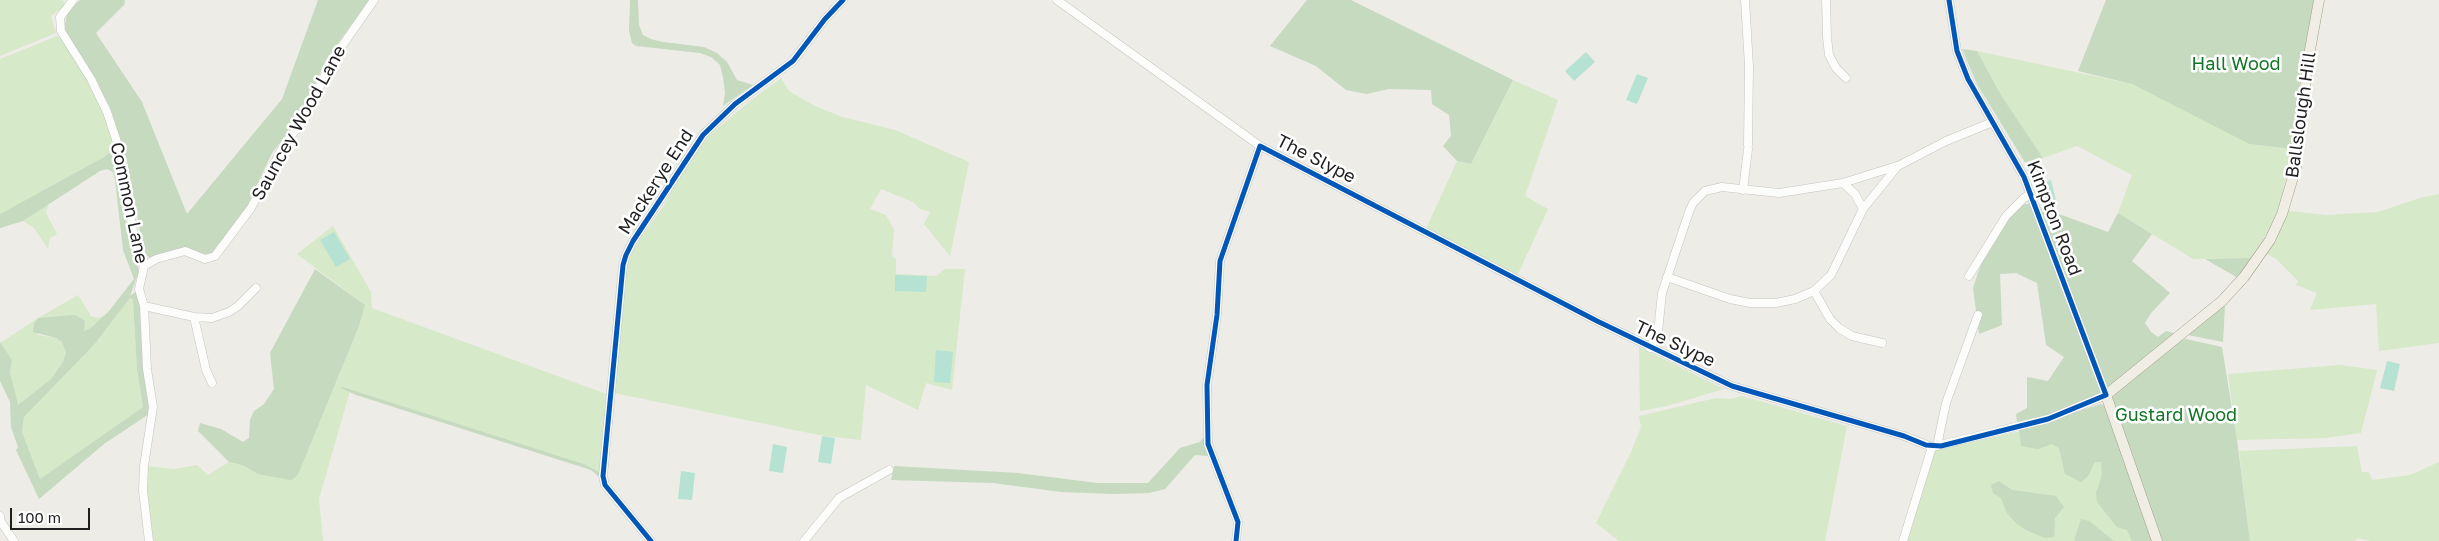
<!DOCTYPE html>
<html>
<head>
<meta charset="utf-8">
<style>
	body { margin:0 }
	#map { position:relative; width:2439px; height:541px; overflow:hidden; background:#edece7; font-family:"Golos Text",sans-serif }
	canvas { display:block }
	.scale { position:absolute; left:10px; top:508px; width:80px; height:22px; box-sizing:border-box; border:2px solid #1f1f1f; border-top:0; padding-left:6px; font-size:15px; line-height:18px; white-space:nowrap; color:#1f1f1f; -webkit-text-stroke:4px #fff; paint-order:stroke }
</style>
</head>
<body>
<div id="map">
<canvas width="2439" height="541"></canvas>
<div class="scale">100 m</div>
</div>
<script>
const ctx = document.querySelector('canvas').getContext('2d');
ctx.lineJoin = 'round';
function fillPath(path, color) {
  ctx.fillStyle = color;
  ctx.fill(path, 'evenodd');
}
function poly(rows) {
  const path = new Path2D();
  for (const r of rows) {
    path.moveTo(r[0], r[1]);
    for (let i = 2; i < r.length; i += 2) path.lineTo(r[i], r[i + 1]);
  }
  return path;
}
function stroke(path, color, width, dash) {
  ctx.strokeStyle = color;
  ctx.lineWidth = width;
  ctx.lineCap = dash ? 'butt' : 'round';
  ctx.setLineDash(dash || []);
  ctx.stroke(path);
}
function drawText(font, color, halo, rows, align = 'center') {
  ctx.font = font + ' "Golos Text",sans-serif';
  ctx.lineWidth = 5;
  ctx.setLineDash([]);
  ctx.textBaseline = 'middle';
  ctx.strokeStyle = halo;
  ctx.fillStyle = color;
  for (const [text, x, y, turn = 0] of rows) {
    ctx.save();
    ctx.translate(x, y);
    ctx.rotate((+turn || 0) * Math.PI / 180);
    ctx.textAlign = isNaN(turn) ? turn : align;
    if (halo) ctx.strokeText(text, 0, 0);
    ctx.fillText(text, 0, 0);
    ctx.restore();
  }
}
fillPath(poly([
	[0,0,62,0,66,5,51,16,56,33,0,56],
	[57,36,62,39,85,75,108,121,115,148,104,157,0,214,0,59],
	[1977,51,2132,84,2249,144,2292,149,2280,204,2269,230,2251,258,2193,259,2118,213,2132,175,2077,146,2043,158,2001,95],
	[781,78,789,91,813,105,842,117,895,130,969,162,950,256,924,224,930,212,920,209,913,202,881,189,870,209,886,215,894,230,892,256,896,259,896,274,936,276,945,269,965,269,952,390,926,383,918,410,866,385,861,440,819,435,614,393,627,263,630,253,663,207,688,160,709,136,750,101],
	[1513,80,1558,100,1525,196,1548,209,1517,276,1426,229,1457,161,1471,164],
	[2439,194,2439,343,2379,351,2376,304,2310,310,2317,293,2296,285,2298,281,2276,259,2267,254,2289,211,2326,215,2378,212,2420,198],
	[48,205,46,213,57,234,50,238,48,249,34,228,23,221],
	[333,226,371,292,372,308,609,395,601,473,584,464,343,387,342,388,350,391,319,499,323,541,152,541,146,490,147,466,174,469,197,465,208,475,229,462,242,465,258,474,298,475,359,326,365,305,297,254],
	[78,295,91,316,97,318,104,316,92,327,83,331,63,317,38,318,38,335,56,338,62,342,66,353,63,362,51,379,17,406,10,372,12,360,0,343,38,318],
	[130,298,133,300,137,369,143,407,40,479,22,432,24,417,93,346],
	[1639,347,1724,389,1667,406,1640,411],
	[2340,365,2377,370,2361,433,2325,438,2237,440,2228,374],
	[1742,396,1847,426,1825,541,1619,541,1596,523,1632,450,1641,427,1639,416,1716,398,1730,399],
	[2017,432,2042,433,2103,448,2144,541,1907,541,1934,450],
	[2357,446,2362,472,2369,472,2372,480,2410,475,2439,462,2439,541,2370,541,2357,538,2355,541,2250,541,2239,451]
]), '#d6e9c8');
fillPath(poly([
	[80,0,125,0,124,5,96,33,142,102,187,214,282,99,318,0,369,0,326,60,301,116,272,153,246,209,213,254,206,255,185,247,153,259,147,256,143,248,127,161,110,107,64,28,68,11],
	[630,0,638,0,639,25,643,35,651,39,663,42,704,47,717,53,727,62,737,80,753,85,723,106,725,93,723,77,720,65,711,57,700,53,636,46,632,43,629,31],
	[1307,0,1351,0,1513,80,1471,164,1457,161,1443,146,1451,136,1449,115,1432,104,1431,90,1388,89,1367,94,1346,90,1316,66,1270,46],
	[2106,0,2315,0,2302,63,2292,149,2249,144,2132,84,2078,71],
	[1962,49,1977,51,2001,95,2043,158,2026,164,1977,84],
	[115,148,126,223,139,271,130,296,139,289,153,407,149,414,104,444,39,499,16,450,18,447,11,427,10,402,0,381,0,342,12,360,10,372,18,405,51,379,63,362,66,353,62,342,56,338,33,332,34,324,38,318,75,315,85,321,84,331,92,327,109,311,134,279,123,250,115,180,113,172,107,169,100,171,23,221,0,228,0,214,104,157],
	[130,298,133,300,137,369,143,407,40,479,22,432,24,417,93,346],
	[2031,203,2102,392,2099,397,2046,416,2017,422,2016,414,2027,408,2027,377,2048,381,2064,357,2046,345,2037,283,2016,273,2000,274,2002,325,1979,334,1973,288,1990,237,1998,222,2011,207],
	[2040,207,2108,232,2118,213,2152,234,2132,261,2170,293,2151,313,2145,323,2151,332,2158,337,2166,331,2177,334,2111,388,2105,385],
	[2251,258,2238,278,2205,259],
	[315,269,365,305,359,326,298,475,291,480,258,474,242,465,229,462,198,431,200,423,221,429,243,442,249,438,250,420,254,411,264,404,274,389,270,353],
	[2225,306,2223,342,2188,335,2187,332,2219,307],
	[2186,339,2222,347,2237,440,2250,541,2161,541,2111,401,2113,393,2177,341],
	[343,387,584,464,601,473,598,476,591,470,356,395,341,388],
	[2101,404,2105,406,2155,541,2132,541,2127,530,2117,527,2097,502,2096,493,2102,475,2101,462,2095,462,2088,476,2081,482,2065,474,2059,448,2052,444,2038,449,2021,446,2019,430],
	[1204,437,1208,456,1195,455,1165,489,1149,493,1114,494,1061,492,993,483,891,480,894,466,1018,473,1098,483,1148,483,1180,448,1200,442],
	[1999,481,2012,490,2056,496,2064,507,2055,518,2054,537,2045,538,2026,530,2017,524,2007,513,2001,498,1993,493,1991,485],
	[2081,519,2089,521,2114,541,2074,541]
]), '#c5dabe');
fillPath(poly([
	[1586,52,1595,62,1574,81,1565,71],
	[1637,74,1648,78,1637,104,1626,100],
	[2051,180,2057,205,2045,208,2039,183],
	[334,232,350,259,336,267,320,240],
	[895,275,927,276,926,292,895,291],
	[936,350,953,352,950,383,934,382],
	[2387,361,2400,364,2394,391,2380,388],
	[822,436,835,438,831,464,818,462],
	[773,444,787,447,783,473,769,471],
	[681,471,695,473,692,500,678,499]
]), '#b6e2d3');
const minor = poly([
	[73,0,60,17,61,31,91,79,107,112,116,139,123,169,135,244,144,266,139,289,144,306,147,369,153,407,144,466,143,491,149,541],
	[1057,0,1260,146,1597,321,1732,386,1904,436,1932,447,2048,419,2106,395,2024,177,1968,79,1957,51,1949,0],
	[1745,0,1749,66,1748,145],
	[1826,0,1827,37,1829,55,1836,68,1846,78],
	[1843,183,1855,194,1863,209,1897,167],
	[1743,190,1748,149],
	[144,266,156,259,185,251,205,259,215,256,251,208,284,145,306,117,331,62,374,0],
	[1969,276,2006,216,2024,198,2031,194],
	[1667,277,1730,299,1750,303,1776,303,1795,299,1814,291,1831,275,1863,209],
	[1814,291,1830,319,1839,328,1852,336,1882,343],
	[144,306,194,317,212,318,229,312,238,306,256,288],
	[194,317,206,370,212,383],
	[1650,348,1658,332,1662,293,1689,212,1693,203,1705,191,1722,187,1779,193,1843,183,1900,165,1946,141,1993,122],
	[1937,446,1946,403,1978,315],
	[0,516,1,522,14,541],
	[651,541,605,485,603,476,623,265,626,255,633,241,703,135,735,104,793,61,825,19,843,0],
	[804,541,839,498,889,470],
	[1236,541,1238,522,1208,444,1207,385,1217,315,1220,261,1260,146],
	[1903,541,1932,447]
]);
const major = poly([
	[2157,541,2106,395,2222,301,2244,277,2270,240,2282,214,2296,167,2308,61,2319,0]
]);
stroke(minor, '#c4c4c2', 9);
stroke(major, '#a29c85', 11);
stroke(minor, '#fcfcfb', 8);
stroke(major, '#f0ede5', 10);
stroke(poly([
	[651,541,605,485,603,476,623,265,626,255,633,241,703,135,735,104,793,61,825,19,843,0],
	[1236,541,1238,522,1208,444,1207,385,1217,315,1220,261,1260,146,1597,321,1732,386,1904,436,1926,445,1941,446,2048,419,2106,395,2024,177,1968,79,1957,51,1949,0]
]), '#0057b8', 5);
drawText('18px', '#137627', '#fff', [
	["Hall Wood",2236,64],
	["Gustard Wood",2176,415]
]);
drawText('18px', '#1f1f1f', '#fff', [
	["Ballslough Hill",2301,115,-82],
	["Sauncey Wood Lane",299,123,-61],
	["The Slype",1316,159,27],
	["Mackerye End",656,182,-57],
	["Common Lane",129,203,78],
	["Kimpton Road",2054,218,69],
	["The Slype",1675,344,25]
]);
</script>
</body>
</html>
